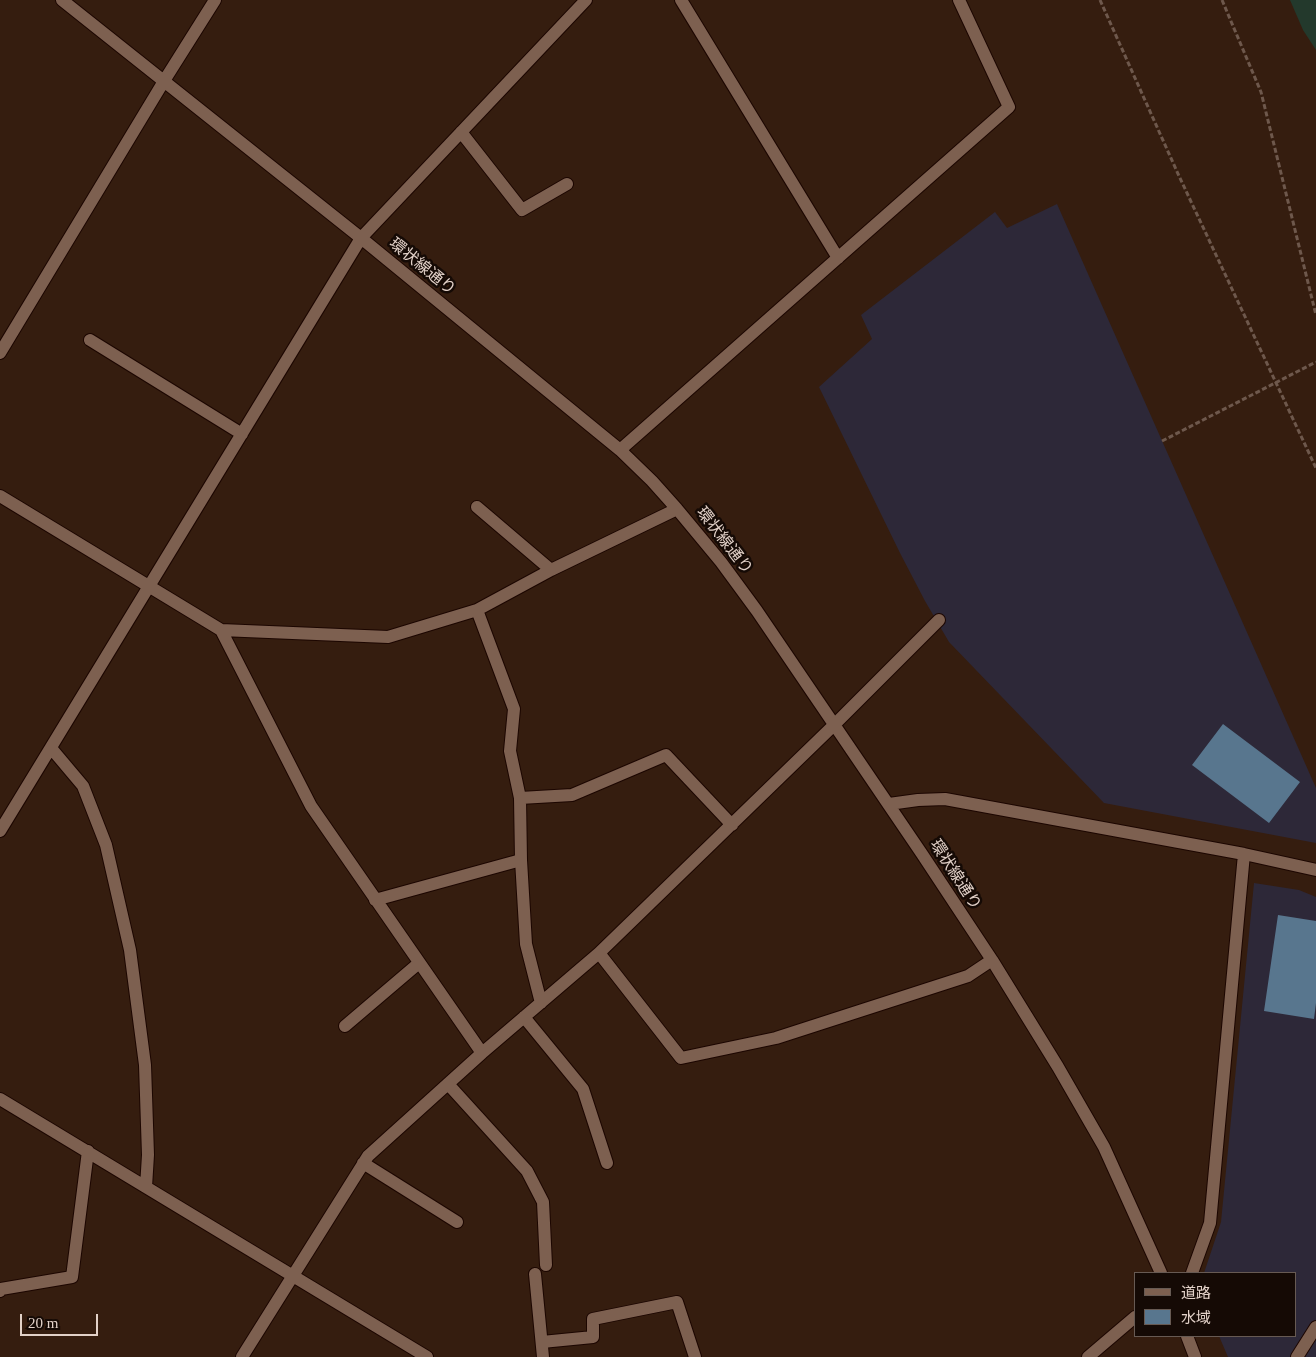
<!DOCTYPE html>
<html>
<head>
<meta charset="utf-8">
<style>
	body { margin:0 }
	#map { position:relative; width:1316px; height:1357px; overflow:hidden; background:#351d0f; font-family:"Times New Roman","Noto Sans JP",serif }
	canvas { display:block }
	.legend { position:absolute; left:1134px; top:1272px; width:162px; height:65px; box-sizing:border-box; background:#150a05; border:1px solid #675a53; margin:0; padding:6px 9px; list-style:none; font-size:15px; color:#e2d1c8 }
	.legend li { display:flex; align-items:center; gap:10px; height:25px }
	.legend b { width:25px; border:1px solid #675a53 }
	.scale { position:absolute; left:20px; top:1314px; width:78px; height:22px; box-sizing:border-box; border:2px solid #e2d1c8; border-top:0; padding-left:6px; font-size:15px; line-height:18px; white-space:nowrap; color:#e2d1c8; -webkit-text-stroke:4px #150a05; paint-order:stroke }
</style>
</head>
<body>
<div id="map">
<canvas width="1316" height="1357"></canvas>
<ul class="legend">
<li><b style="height:6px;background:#7d6050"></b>道路</li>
<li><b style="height:14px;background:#58768e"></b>水域</li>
</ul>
<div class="scale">20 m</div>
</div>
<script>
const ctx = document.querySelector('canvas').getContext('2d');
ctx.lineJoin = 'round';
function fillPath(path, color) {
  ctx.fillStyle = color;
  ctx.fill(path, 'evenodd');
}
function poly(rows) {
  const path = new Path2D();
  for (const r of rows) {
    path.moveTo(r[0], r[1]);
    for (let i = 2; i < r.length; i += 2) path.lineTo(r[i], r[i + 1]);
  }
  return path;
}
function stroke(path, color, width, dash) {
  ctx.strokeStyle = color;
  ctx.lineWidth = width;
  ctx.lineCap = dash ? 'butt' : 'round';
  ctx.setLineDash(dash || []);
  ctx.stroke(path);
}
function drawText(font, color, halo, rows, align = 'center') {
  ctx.font = font + ' "Times New Roman","Noto Sans JP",serif';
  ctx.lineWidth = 5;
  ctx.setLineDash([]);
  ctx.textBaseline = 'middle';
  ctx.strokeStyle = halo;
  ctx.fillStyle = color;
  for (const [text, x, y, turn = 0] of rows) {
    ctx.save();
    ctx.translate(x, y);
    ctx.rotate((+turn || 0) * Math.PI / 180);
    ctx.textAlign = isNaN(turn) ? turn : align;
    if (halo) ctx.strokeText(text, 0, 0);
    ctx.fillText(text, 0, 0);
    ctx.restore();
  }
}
fillPath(poly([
	[1057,204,1316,788,1316,843,1104,803,949,642,925,601,900,553,819,387,872,339,861,315,995,212,1007,228],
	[1254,883,1299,890,1316,897,1316,1357,1228,1357,1219,1336,1295,1336,1295,1273,1204,1273,1221,1222]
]), '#2d2838');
fillPath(poly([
	[1290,0,1316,0,1316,50,1303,30]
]), '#23392c');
fillPath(poly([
	[1223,724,1300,782,1269,823,1192,765],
	[1278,915,1316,921,1316,1003,1314,1019,1264,1011]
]), '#58768e');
const minor = poly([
	[62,0,361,238,620,450,652,481,677,509,721,562,757,611,922,854,992,960,1058,1067,1104,1147,1161,1273],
	[681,0,838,258],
	[461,132,522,210,567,184],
	[90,340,242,434],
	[0,353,164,81,215,0],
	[620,450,1009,107,959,0],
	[0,496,221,630,388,637,477,610,551,570,677,509],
	[477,507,551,570],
	[477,610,514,709,510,751,520,798,521,860,526,944,541,1003],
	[221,630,311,806,482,1053],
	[51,748,83,786,106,845,130,950,145,1065,148,1155,146,1187],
	[520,798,572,795,666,755,732,825],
	[889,804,918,800,945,799,1244,854,1316,870],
	[0,831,361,238,586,0],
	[375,900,521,860],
	[599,953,681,1058,776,1038,968,976,992,960],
	[524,1017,583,1089,607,1163],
	[345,1026,419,963],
	[448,1084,527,1171,543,1202,546,1265],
	[0,1099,427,1357],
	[363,1163,457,1222],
	[1192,1273,1210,1223,1244,854],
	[535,1274,543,1357],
	[0,1291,1,1289,72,1277,88,1151],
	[1187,1336,1195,1357],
	[542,1342,593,1337,593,1319,677,1302,695,1357],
	[242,1357,368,1156,482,1053,599,953,834,725,939,620],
	[1088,1357,1135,1317],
	[1297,1357,1316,1327]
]);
stroke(minor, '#1c0600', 14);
stroke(poly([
	[1100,0,1179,176,1316,468],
	[1222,0,1261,92,1316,315],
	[1162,441,1316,362]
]), '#6e584c', 3, [5, 2.5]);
stroke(minor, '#7d6050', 12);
drawText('16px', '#e2d1c8', '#150a05', [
	["環状線通り",422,267,39],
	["環状線通り",724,541,52],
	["環状線通り",955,875,57]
]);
</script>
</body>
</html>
